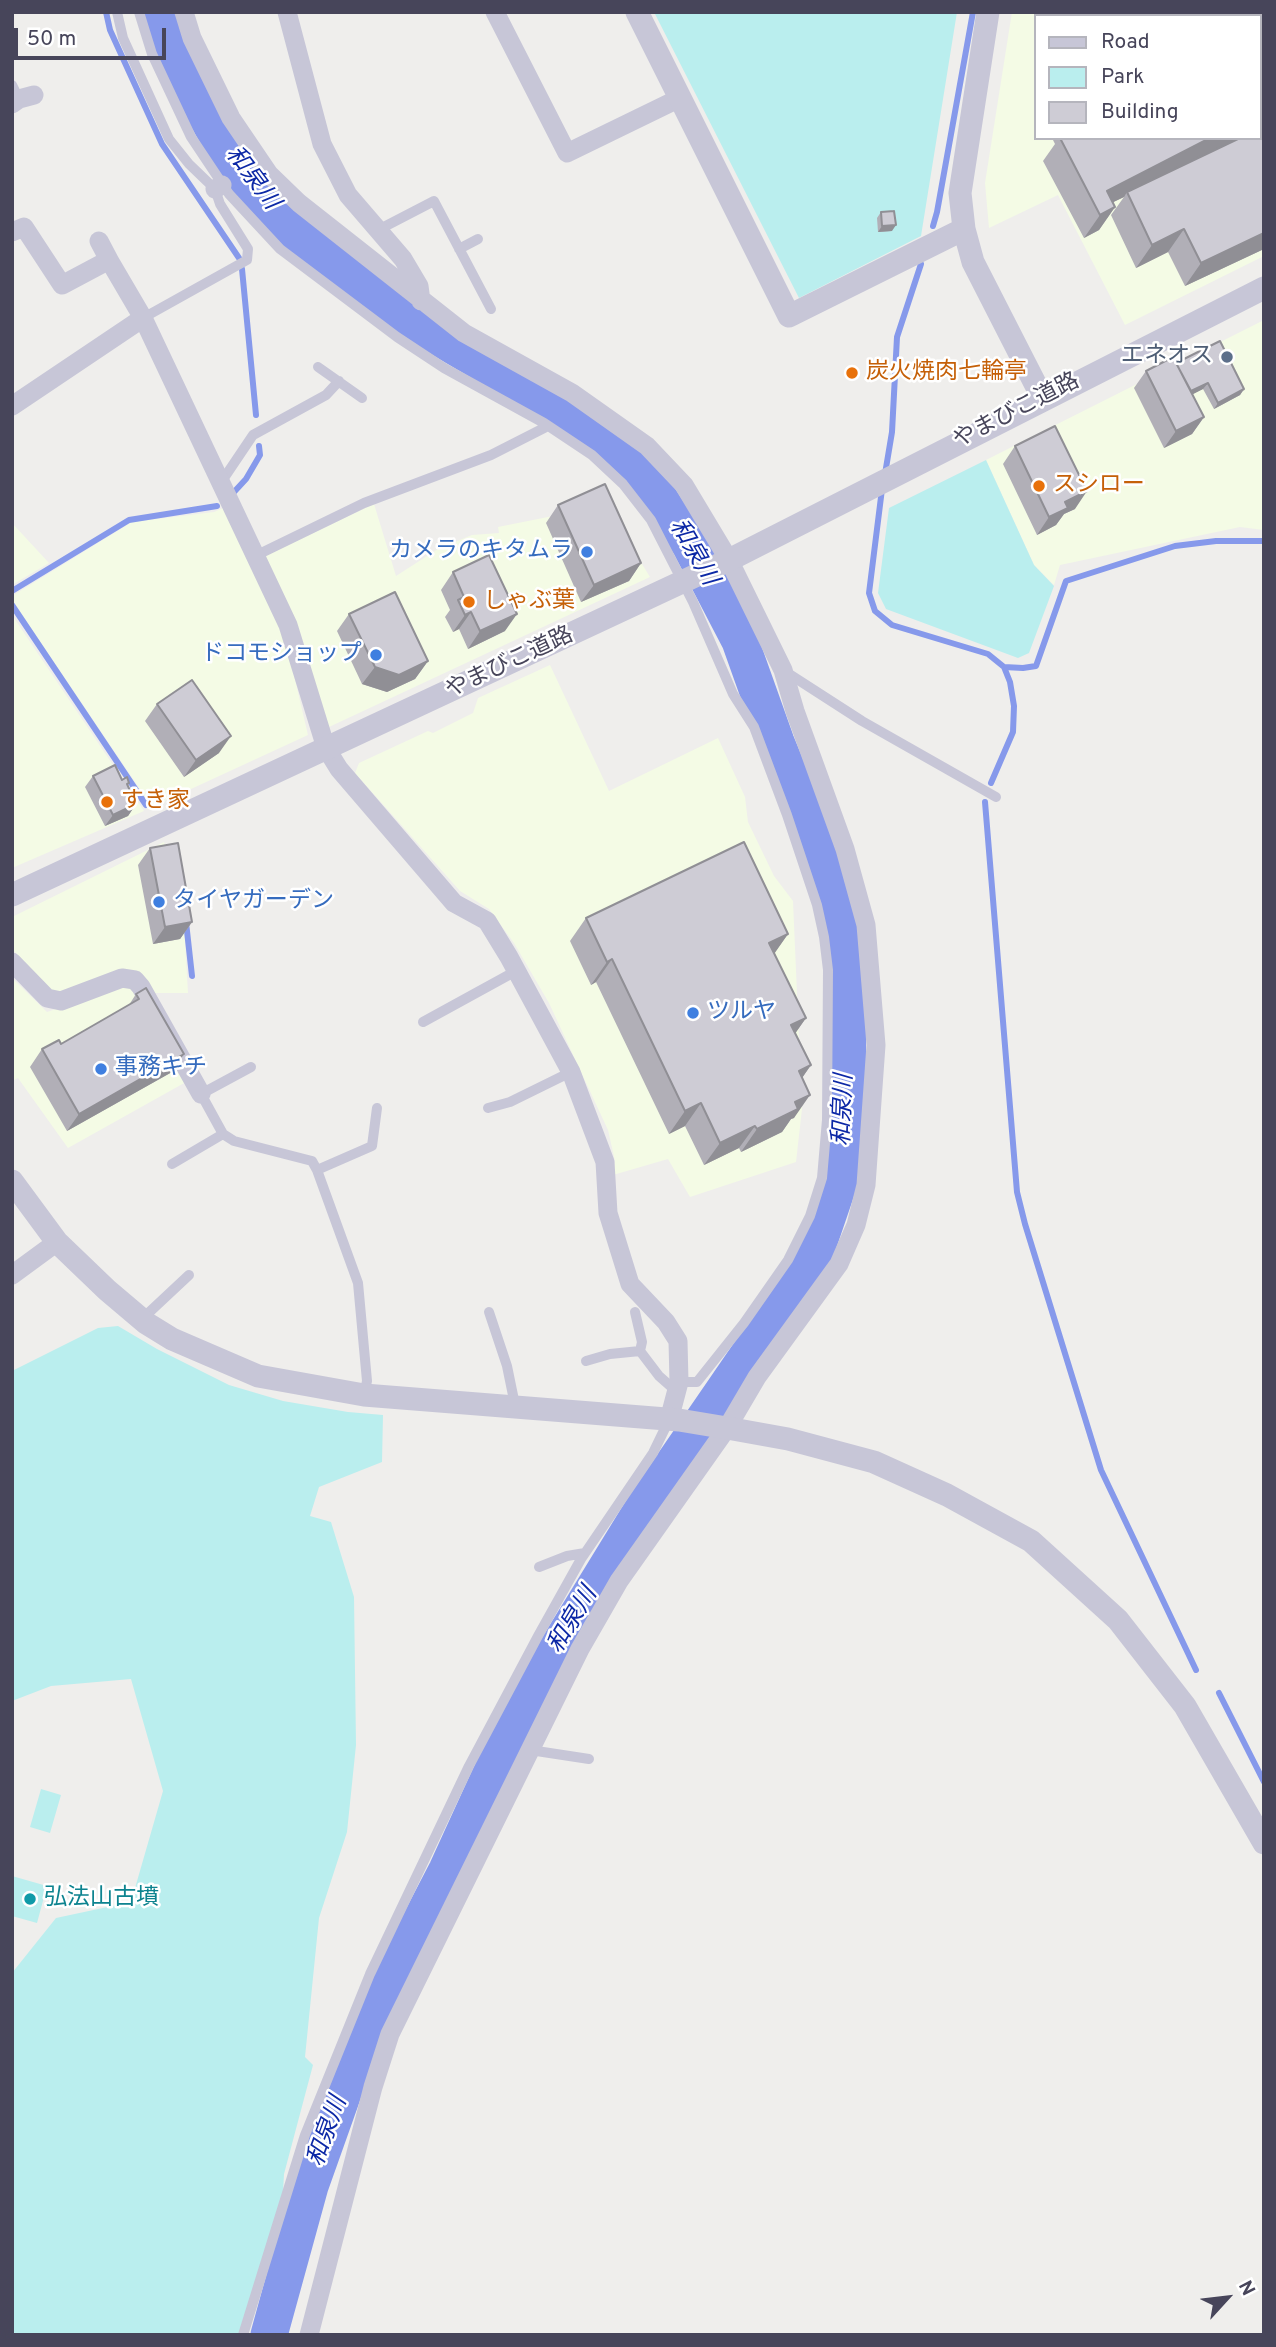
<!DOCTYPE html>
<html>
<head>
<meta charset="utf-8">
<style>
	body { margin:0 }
	#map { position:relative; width:1276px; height:2347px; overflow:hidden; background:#efeeec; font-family:Overpass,sans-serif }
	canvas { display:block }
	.frame { position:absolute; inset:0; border:14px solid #47455a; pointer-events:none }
	.legend { position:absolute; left:1034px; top:14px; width:228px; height:126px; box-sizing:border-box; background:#fff; border:2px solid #b5b5bd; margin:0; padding:9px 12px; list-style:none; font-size:21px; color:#47455a }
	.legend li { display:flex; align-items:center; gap:14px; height:35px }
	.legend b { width:35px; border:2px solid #b5b5bd }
	.north { position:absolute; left:1192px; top:2263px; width:70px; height:70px; -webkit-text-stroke:5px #fff; paint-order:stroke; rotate:63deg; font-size:19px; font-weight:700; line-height:28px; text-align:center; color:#47455a }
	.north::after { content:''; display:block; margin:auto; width:24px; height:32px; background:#47455a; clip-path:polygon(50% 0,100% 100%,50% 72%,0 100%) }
	.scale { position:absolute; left:14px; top:28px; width:152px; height:32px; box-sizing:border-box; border:4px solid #47455a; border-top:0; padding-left:9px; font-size:21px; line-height:24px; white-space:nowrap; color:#47455a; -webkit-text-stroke:5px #fff; paint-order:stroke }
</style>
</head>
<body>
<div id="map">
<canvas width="1276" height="2347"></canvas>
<div class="frame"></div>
<ul class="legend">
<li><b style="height:9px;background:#c7c6d7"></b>Road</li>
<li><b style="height:19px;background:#baeeee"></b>Park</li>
<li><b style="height:19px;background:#ceccd5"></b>Building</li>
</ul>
<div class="north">N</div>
<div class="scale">50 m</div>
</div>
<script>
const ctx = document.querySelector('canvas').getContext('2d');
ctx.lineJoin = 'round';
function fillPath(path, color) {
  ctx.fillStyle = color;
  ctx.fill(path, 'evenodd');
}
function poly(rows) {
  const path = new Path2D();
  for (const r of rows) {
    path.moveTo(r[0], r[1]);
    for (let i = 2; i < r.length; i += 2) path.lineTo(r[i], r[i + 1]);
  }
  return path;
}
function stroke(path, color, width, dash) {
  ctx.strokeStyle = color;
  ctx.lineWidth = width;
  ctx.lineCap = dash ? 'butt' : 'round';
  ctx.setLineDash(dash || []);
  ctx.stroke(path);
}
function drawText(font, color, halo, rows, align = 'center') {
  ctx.font = font + ' Overpass,"Noto Sans JP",sans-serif';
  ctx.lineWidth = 5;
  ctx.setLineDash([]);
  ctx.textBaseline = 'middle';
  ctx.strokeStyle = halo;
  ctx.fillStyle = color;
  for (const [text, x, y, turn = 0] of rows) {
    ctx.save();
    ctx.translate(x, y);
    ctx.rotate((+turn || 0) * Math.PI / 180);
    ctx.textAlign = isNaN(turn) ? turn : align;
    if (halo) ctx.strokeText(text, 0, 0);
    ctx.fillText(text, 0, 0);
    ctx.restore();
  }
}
fillPath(poly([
	[1012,12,1264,12,1264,256,1125,325,1058,195,989,228,985,183],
	[1036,16,1260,16,1260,138,1036,138],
	[1264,320,1264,530,1240,527,1060,565,1054,585,1034,565,986,460],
	[374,504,396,576,438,549,472,535,499,533,498,527,553,516,611,514,650,577,329,727,265,556],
	[223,508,285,637,308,735,152,807,12,600,12,596,132,522,214,512],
	[12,523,49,563,12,585],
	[12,615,144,811,12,868],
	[550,665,609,791,718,738,745,797,748,822,774,876,793,901,802,1109,796,1162,690,1197,668,1159,613,1175,615,1161,608,1130,549,1003,514,943,489,909,460,891,355,773,359,763,428,731,433,733,473,713,478,698],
	[164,842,178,882,183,907,188,993,151,993,143,978,63,993,52,991,12,949,12,917],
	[12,978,47,1012,117,988,132,986,186,1082,68,1148,18,1078,12,1081]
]), '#f4fbe5');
fillPath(poly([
	[654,12,957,12,921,236,799,298],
	[986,460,1034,565,1054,586,1029,653,1018,658,886,609,878,593,889,508],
	[118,1326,157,1349,229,1385,283,1401,348,1412,383,1415,382,1462,319,1487,310,1516,331,1522,354,1597,356,1745,347,1832,319,1918,305,2057,313,2065,284,2174,283,2192,241,2335,12,2335,12,1973,56,1918,131,1902,163,1791,131,1679,51,1686,12,1701,12,1371,98,1328],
	[41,1789,61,1795,50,1833,30,1827],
	[12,1876,47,1886,37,1923,12,1916]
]), '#baeeee');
stroke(poly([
	[106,12,110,30,162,144,239,258],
	[933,226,937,212,973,12],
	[242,269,256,415],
	[885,474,892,432,897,337,921,264],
	[882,489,869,593,875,611,892,625,988,654,1004,667,1023,668,1036,666,1066,581,1175,546,1216,541,1264,541],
	[234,492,246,479,260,455,259,446],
	[12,591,129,520,217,506],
	[12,605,146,805],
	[991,783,1013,732,1014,706,1010,682,1004,667],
	[985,802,1017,1192,1025,1224,1101,1470,1196,1670],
	[186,922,192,976],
	[1219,1693,1264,1782]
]), '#8699eb', 6);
stroke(poly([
	[162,12,177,58,209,121,232,162,262,200,312,248,396,312,530,391,595,432,644,475,690,545,740,641,776,742,828,868,843,926,848,971,847,1139,840,1180,812,1262,645,1505,539,1678,494,1767,447,1870,369,2020,310,2186,269,2335]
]), '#8699eb', 37);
stroke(poly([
	[117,12,123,38,169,139,189,164,215,189,220,204,248,249,247,260,143,318],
	[139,12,152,54,191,137,229,194,280,249,397,337,444,368,544,423,592,455,623,484,651,520,693,602,733,694,754,727,787,815,817,905,824,937,828,970,827,1120,822,1178,810,1216,788,1260,744,1323,697,1382,679,1382],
	[12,85,19,99],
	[378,230,434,201,491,309],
	[459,249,478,239],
	[318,367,362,398],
	[220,484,253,435,326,395,339,381],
	[255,556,364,503,491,455,548,426],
	[786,672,862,721,996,797],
	[423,1022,516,971],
	[488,1108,510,1102,571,1072],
	[223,1134,234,1141,312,1161,317,1170,372,1146,377,1108],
	[172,1164,223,1134,201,1094,251,1067],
	[317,1170,358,1283,367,1381,364,1395],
	[489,1312,507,1366,515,1405],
	[635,1312,642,1342,640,1351],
	[142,1319,189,1275],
	[586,1361,610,1354,640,1351,659,1376,676,1391],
	[539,1567,567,1556,585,1553],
	[530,1750,589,1759],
	[243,2335,305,2135,370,1974,469,1766,538,1636,581,1559,653,1453,669,1420]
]), '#c7c6d7', 10);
stroke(poly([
	[184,12,192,38,231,118,269,174,299,203,464,333,572,393,647,446,684,485,729,560,783,670,795,711,845,849,866,925,876,1045,866,1185,856,1225,839,1264,757,1377,727,1428,619,1581,580,1649,390,2034,373,2087,309,2335],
	[287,12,322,144,348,195,403,259,419,286,421,301],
	[495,12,567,153,680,98],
	[12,104,19,99,34,95],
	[215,189,222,185],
	[12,232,24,227,62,285,109,260,143,318,288,625,326,748,339,769,454,903,487,921,509,957,571,1072,605,1162,608,1213,630,1284,666,1322,678,1341,679,1382,669,1420],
	[99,241,109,260],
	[12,406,143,318],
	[12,962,47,998,61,1001,122,978,135,980,141,987,201,1094],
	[12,1275,57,1242]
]), '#c7c6d7', 19);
stroke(poly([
	[637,12,789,316,964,229],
	[988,12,960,193,964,229,973,262,1043,399],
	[12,895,729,560,1264,288],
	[12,1181,57,1242,107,1290,146,1323,172,1339,258,1376,364,1395,679,1420,727,1428,788,1439,874,1462,947,1495,1031,1541,1118,1620,1185,1706,1264,1843]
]), '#c7c6d7', 23);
fillPath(poly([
	[1055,138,1235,138,1233,141,1264,142,1264,249,1185,286,1168,252,1136,268,1111,215,1124,197,1113,202,1115,207,1099,230,1084,238,1043,161,1055,144,1053,140],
	[881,212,892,231,878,232,877,218],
	[1176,363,1244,389,1240,395,1214,409,1203,389,1192,394,1204,417,1192,434,1164,448,1134,388,1146,371],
	[1015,446,1075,509,1064,514,1056,525,1037,535,1003,464],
	[558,505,641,563,629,581,581,602,546,523],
	[453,572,505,631,468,649,459,629,453,632,445,617,450,610,441,590],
	[349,614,428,661,415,679,387,692,362,684,337,631],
	[157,704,219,753,184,777,145,721],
	[93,776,122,780,127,785,136,804,128,816,105,826,85,787],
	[150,848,192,922,180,939,153,944,138,865],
	[586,918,788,934,774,953,806,1018,795,1033,811,1065,802,1078,794,1118,791,1119,782,1132,741,1152,739,1148,704,1165,685,1126,669,1134,596,982,591,985,570,941],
	[136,994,172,1072,67,1131,30,1067,42,1049,61,1044,129,1005]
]), '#b1afb7');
fillPath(poly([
	[1210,138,1235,138,1233,141,1127,192,1124,197,1097,210,1107,191],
	[1115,207,1099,230,1084,238,1100,215],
	[896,225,892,231,878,232,882,226],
	[1184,229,1168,252,1136,268,1152,245],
	[1264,233,1264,249,1185,286,1201,263],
	[1208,383,1203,389,1176,403,1180,397],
	[1244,389,1240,395,1214,409,1218,403],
	[1204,417,1192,434,1164,448,1176,431],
	[1087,491,1075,509,1064,514,1056,525,1037,535,1049,517,1065,502],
	[641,563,629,581,581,602,594,585],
	[471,612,459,629,453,632,465,615],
	[517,614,505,631,468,649,480,631],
	[428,661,415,679,387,692,362,684,375,667],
	[231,736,219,753,184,777,196,760],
	[136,804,128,816,105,826,113,815],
	[192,922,180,939,153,944,165,927],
	[788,934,772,957,769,943],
	[612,959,596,982,591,985,607,962],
	[806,1018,790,1041,791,1025],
	[184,1054,172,1072,67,1131,79,1114],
	[811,1065,795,1088,799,1071],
	[810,1095,794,1118,791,1119,782,1132,741,1152,757,1129,795,1102],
	[701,1103,685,1126,669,1134,685,1111],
	[755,1126,739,1148,704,1165,720,1143]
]), '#908f95');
const building = poly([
	[1260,134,1264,142,1264,233,1201,263,1184,229,1152,245,1127,192,1240,138,1260,138,1260,134],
	[1060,138,1210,138,1107,191,1115,207,1100,215,1060,138],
	[894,211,896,225,882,226,881,212,894,211],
	[1220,341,1244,389,1218,403,1208,383,1191,391,1176,363,1220,341],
	[1173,357,1204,417,1176,431,1146,371,1173,357],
	[1055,426,1087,491,1065,502,1068,508,1049,517,1015,446,1055,426],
	[605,484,641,563,594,585,558,505,605,484],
	[489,555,517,614,480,631,471,612,465,615,458,600,464,597,453,572,489,555],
	[395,592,428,661,399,675,375,667,349,614,395,592],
	[192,680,231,736,196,760,157,704,192,680],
	[115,765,122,780,127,777,129,783,127,784,136,804,113,815,93,776,115,765],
	[744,842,788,934,769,943,806,1018,791,1025,811,1065,799,1071,810,1095,795,1102,798,1109,757,1129,755,1126,720,1143,701,1103,685,1111,612,959,607,962,586,918,744,842],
	[178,843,192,922,165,927,150,848,178,843],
	[146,988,184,1054,79,1114,42,1049,59,1040,61,1044,139,999,136,994,146,988]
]);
fillPath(building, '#ceccd5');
stroke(building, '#908f95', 2);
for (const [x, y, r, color] of [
	[1227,357,7,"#5c6f8a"],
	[852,373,7,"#e8710a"],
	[1039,486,7,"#e8710a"],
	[587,552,7,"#3f7fe0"],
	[469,602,7,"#e8710a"],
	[376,655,7,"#3f7fe0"],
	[107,802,7,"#e8710a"],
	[159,902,7,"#3f7fe0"],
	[693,1013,7,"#3f7fe0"],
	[101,1069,7,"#3f7fe0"],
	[30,1899,7,"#0f9aa8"]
]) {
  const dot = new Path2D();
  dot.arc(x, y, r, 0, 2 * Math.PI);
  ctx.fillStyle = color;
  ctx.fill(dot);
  stroke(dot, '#fff', 2.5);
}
drawText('23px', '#4e5e75', '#fff', [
	["エネオス",1213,357]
], 'right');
drawText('23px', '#c56008', '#fff', [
	["炭火焼肉七輪亭",866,373],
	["スシロー",1053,486],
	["しゃぶ葉",483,602],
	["すき家",121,802]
], 'left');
drawText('23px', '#47455a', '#fff', [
	["やまびこ道路",1017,412,-27],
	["やまびこ道路",510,664,-25]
]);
drawText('23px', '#366cbe', '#fff', [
	["カメラのキタムラ",573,552,"right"],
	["ドコモショップ",362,655,"right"],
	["タイヤガーデン",173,902],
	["ツルヤ",707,1013],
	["事務キチ",115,1069]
], 'left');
drawText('23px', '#0d838f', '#fff', [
	["弘法山古墳",44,1899]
], 'left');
drawText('italic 24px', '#0c28a6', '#fff', [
	["和泉川",251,179,53],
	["和泉川",692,553,60],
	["和泉川",845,1110,-88],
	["和泉川",574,1621,-59],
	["和泉川",329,2132,-70]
]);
</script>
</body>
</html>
